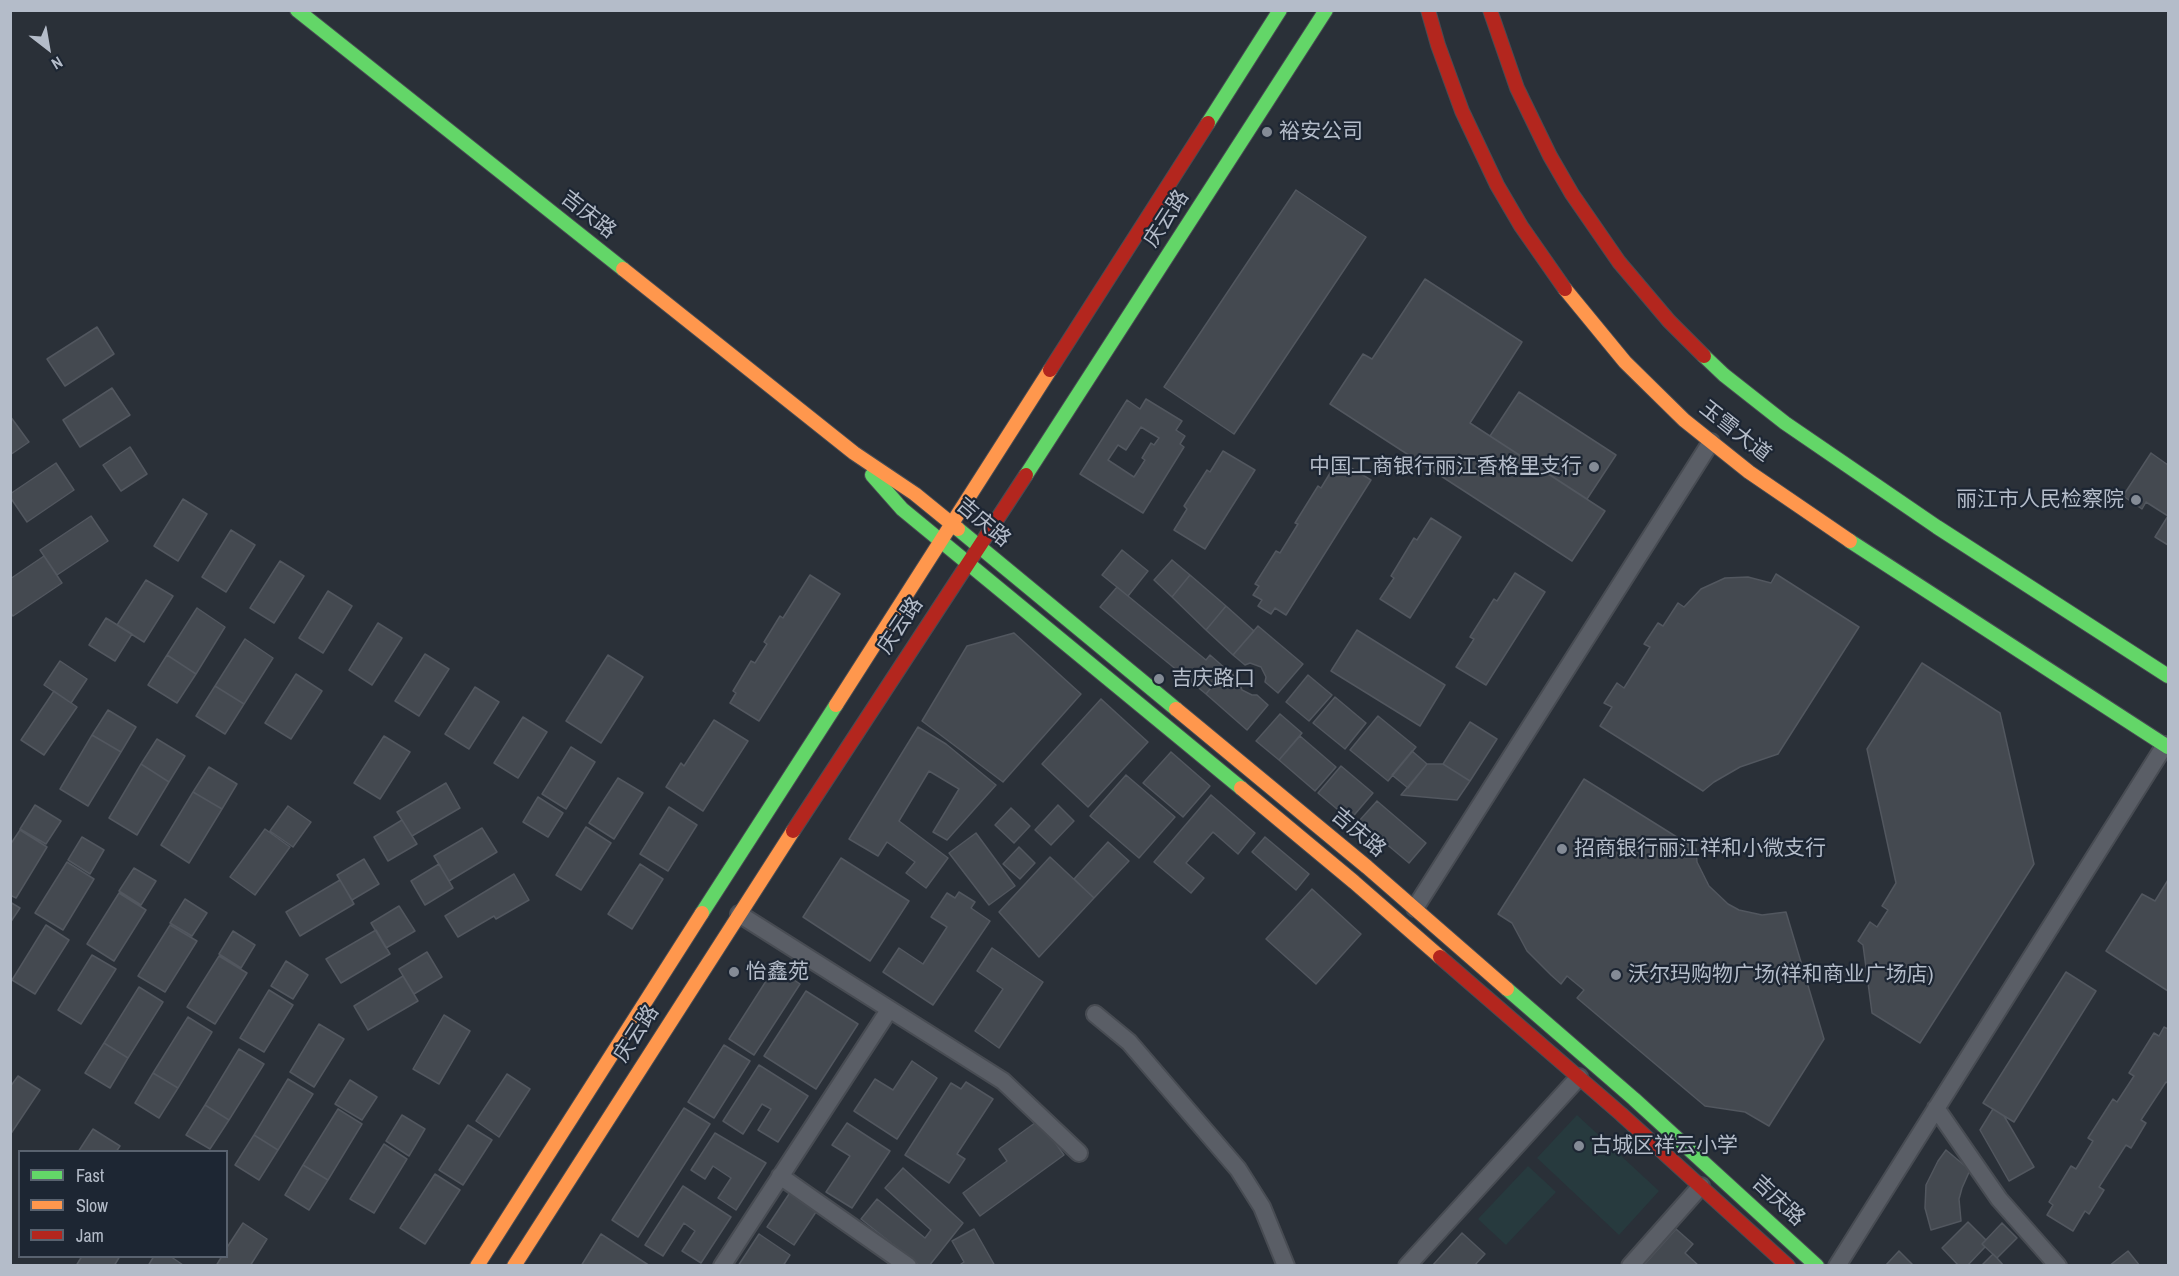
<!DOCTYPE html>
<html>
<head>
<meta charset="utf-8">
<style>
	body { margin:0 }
	#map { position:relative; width:2179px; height:1276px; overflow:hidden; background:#2a3038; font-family:"Archivo Narrow",sans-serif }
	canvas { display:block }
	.frame { position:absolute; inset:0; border:12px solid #b4bcc9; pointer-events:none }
	.legend { position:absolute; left:18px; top:1150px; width:210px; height:108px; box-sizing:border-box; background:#1d2633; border:2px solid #59626f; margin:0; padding:8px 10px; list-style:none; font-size:18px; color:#b4bcc9 }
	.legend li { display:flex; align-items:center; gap:12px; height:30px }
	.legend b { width:30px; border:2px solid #59626f }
	.north { position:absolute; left:18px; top:18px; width:60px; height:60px; -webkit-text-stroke:4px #1d2633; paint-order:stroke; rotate:149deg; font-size:16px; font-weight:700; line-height:24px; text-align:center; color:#b4bcc9 }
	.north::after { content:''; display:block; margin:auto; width:21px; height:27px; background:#b4bcc9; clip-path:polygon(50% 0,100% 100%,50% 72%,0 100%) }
</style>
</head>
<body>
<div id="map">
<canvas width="2179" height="1276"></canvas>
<div class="frame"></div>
<ul class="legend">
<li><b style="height:8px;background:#63d668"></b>Fast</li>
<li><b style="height:8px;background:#ff974d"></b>Slow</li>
<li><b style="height:8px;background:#b3261e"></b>Jam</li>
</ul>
<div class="north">N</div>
</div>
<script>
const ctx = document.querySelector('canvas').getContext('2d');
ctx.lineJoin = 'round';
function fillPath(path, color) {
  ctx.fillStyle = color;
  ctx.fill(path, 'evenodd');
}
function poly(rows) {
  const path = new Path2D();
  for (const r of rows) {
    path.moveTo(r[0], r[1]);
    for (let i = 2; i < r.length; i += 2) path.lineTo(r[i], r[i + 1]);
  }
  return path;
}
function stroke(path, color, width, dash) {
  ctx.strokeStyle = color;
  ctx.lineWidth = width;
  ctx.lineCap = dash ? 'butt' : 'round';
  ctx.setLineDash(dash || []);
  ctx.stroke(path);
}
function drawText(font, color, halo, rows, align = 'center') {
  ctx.font = font + ' "Archivo Narrow","Noto Sans SC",sans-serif';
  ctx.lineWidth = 4.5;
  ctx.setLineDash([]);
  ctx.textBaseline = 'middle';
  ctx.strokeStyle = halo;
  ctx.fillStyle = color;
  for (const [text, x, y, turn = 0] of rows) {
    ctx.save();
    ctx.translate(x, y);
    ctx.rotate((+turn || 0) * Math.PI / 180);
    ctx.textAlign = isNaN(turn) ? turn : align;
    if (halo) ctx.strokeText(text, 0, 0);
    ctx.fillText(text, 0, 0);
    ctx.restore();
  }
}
fillPath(poly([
	[1577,1115,1659,1191,1619,1235,1537,1158],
	[1528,1166,1556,1192,1506,1245,1478,1219]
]), '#273a3e');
const building = poly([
	[1296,190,1366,237,1234,434,1164,387,1296,190],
	[1425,279,1522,342,1470,423,1605,511,1572,561,1330,404,1363,354,1372,359,1425,279],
	[97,327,114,354,65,386,47,359,97,327],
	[112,388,130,415,80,447,63,420,112,388],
	[1519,392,1616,455,1587,499,1490,436,1519,392],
	[1146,399,1182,421,1176,430,1185,436,1180,444,1184,447,1143,513,1080,474,1127,400,1140,409,1146,399],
	[1141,427,1159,438,1154,445,1151,443,1142,458,1145,460,1134,477,1108,460,1118,445,1126,450,1141,427],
	[10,416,29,442,10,455,10,416],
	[130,447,147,474,121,491,103,465,130,447],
	[1223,451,1255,470,1205,549,1174,530,1187,509,1184,506,1207,470,1210,472,1223,451],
	[2151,453,2168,465,2168,545,2155,537,2168,516,2146,502,2142,509,2123,496,2151,453],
	[1338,460,1371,480,1286,615,1275,608,1271,614,1258,606,1262,600,1253,595,1259,586,1255,584,1276,551,1280,553,1298,524,1295,523,1318,486,1321,488,1338,460],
	[56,463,74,490,27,522,10,497,10,494,56,463],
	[183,499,207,514,178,561,154,546,183,499],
	[91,516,108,541,57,575,40,550,91,516],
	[1431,518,1461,537,1410,618,1380,599,1394,578,1391,576,1414,538,1417,540,1431,518],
	[231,530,255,545,226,592,202,577,231,530],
	[1122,550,1148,571,1128,596,1102,575,1122,550],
	[44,556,62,583,13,616,10,612,10,579,44,556],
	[1172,560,1190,575,1172,597,1154,580,1172,560],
	[280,561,304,576,274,623,250,608,280,561],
	[1515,573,1545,592,1486,685,1456,667,1474,639,1470,637,1494,599,1497,601,1515,573],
	[1776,574,1859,627,1778,754,1740,767,1714,782,1703,791,1600,726,1612,707,1604,703,1617,683,1624,688,1650,647,1644,644,1658,623,1663,626,1678,603,1684,607,1701,589,1725,578,1748,577,1771,583,1776,574],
	[810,575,840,594,759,721,730,703,736,693,733,691,751,661,755,663,767,644,764,642,780,616,783,618,810,575],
	[1190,575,1226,606,1206,630,1172,597,1190,575],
	[146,580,173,596,144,642,117,625,146,580],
	[1117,587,1206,660,1210,655,1226,669,1206,694,1100,607,1117,587],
	[328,591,352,606,323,653,299,638,328,591],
	[1226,606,1254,631,1233,655,1206,630,1226,606],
	[197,608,225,627,196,674,167,655,197,608],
	[106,618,132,634,115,661,89,645,106,618],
	[378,623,402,638,372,685,349,670,378,623],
	[1258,626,1303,664,1278,693,1265,682,1266,677,1261,667,1250,663,1245,665,1233,655,1258,626],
	[1357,630,1445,685,1420,726,1331,671,1357,630],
	[1014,633,1081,694,1003,782,922,721,967,646,1014,633],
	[245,639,273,658,244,704,215,686,245,639],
	[425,654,449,669,419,716,395,701,425,654],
	[167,655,196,674,177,703,148,685,167,655],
	[608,655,643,677,601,743,566,721,608,655],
	[60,661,87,679,71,703,44,685,60,661],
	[1922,663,2000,713,2034,864,1920,1043,1872,1013,1863,945,1858,941,1870,922,1877,927,1888,910,1882,906,1896,883,1867,749,1922,663],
	[1226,669,1238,679,1242,690,1252,695,1257,695,1268,705,1247,730,1206,694,1226,669],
	[296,674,322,691,291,739,265,723,296,674],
	[1308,675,1332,695,1309,721,1286,702,1308,675],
	[215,686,244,704,225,734,196,716,215,686],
	[475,687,499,702,469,749,445,734,475,687],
	[54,691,77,707,44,755,21,740,54,691],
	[1335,697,1366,723,1345,749,1313,723,1335,697],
	[1101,699,1148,742,1088,807,1042,764,1101,699],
	[108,710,136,727,121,752,92,735,108,710],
	[1280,714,1302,733,1279,760,1256,741,1280,714],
	[1378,716,1416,747,1388,781,1350,750,1378,716],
	[523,717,547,732,518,778,494,763,523,717],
	[714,720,748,741,703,811,666,787,681,763,684,766,714,720],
	[1470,722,1497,739,1470,781,1443,764,1470,722],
	[918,727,946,744,996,785,947,840,933,832,959,789,929,771,899,821,948,858,926,888,906,873,915,862,887,842,878,856,849,839,918,727],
	[92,735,121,752,88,806,60,789,92,735],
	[384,736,410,752,380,799,354,783,384,736],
	[1300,736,1336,767,1315,791,1279,760,1300,736],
	[157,739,185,756,169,782,141,764,157,739],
	[571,747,595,762,566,809,542,794,571,747],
	[1412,751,1427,764,1408,788,1392,775,1412,751],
	[1171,752,1210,786,1183,817,1143,783,1171,752],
	[141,764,169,782,137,835,109,818,141,764],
	[1427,764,1443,764,1470,781,1457,800,1401,795,1427,764],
	[1341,766,1373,793,1350,820,1318,793,1341,766],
	[209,767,237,784,222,809,193,792,209,767],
	[1126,775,1175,817,1139,858,1090,816,1126,775],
	[618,778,643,793,614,839,589,823,618,778],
	[1584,779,1696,849,1697,862,1709,886,1728,904,1739,910,1762,915,1786,912,1824,1039,1769,1126,1745,1112,1705,1106,1577,998,1584,990,1567,976,1561,984,1551,975,1527,951,1512,923,1498,914,1584,779],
	[446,783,460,808,412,836,397,812,446,783],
	[193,792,222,809,189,863,161,845,193,792],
	[1211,795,1255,833,1238,854,1213,832,1186,863,1204,878,1191,893,1154,862,1211,795],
	[538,797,563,813,548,837,523,822,538,797],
	[1377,801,1426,843,1409,863,1359,821,1377,801],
	[35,805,61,821,46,844,20,829,35,805],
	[1058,805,1074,821,1051,845,1035,830,1058,805],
	[288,806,311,822,293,847,270,831,288,806],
	[669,807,697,825,668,871,640,854,669,807],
	[1011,808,1030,826,1014,843,995,825,1011,808],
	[402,820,417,844,388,861,374,837,402,820],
	[586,827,611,843,581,890,556,875,586,827],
	[482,828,497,852,449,881,434,856,482,828],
	[265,829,290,847,255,895,230,877,265,829],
	[20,830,47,847,16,898,10,895,10,845,20,830],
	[976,833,1015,886,989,905,949,853,976,833],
	[82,837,104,850,90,874,68,860,82,837],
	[1265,837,1309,874,1296,890,1252,852,1265,837],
	[1108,842,1129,861,1094,898,1074,879,1108,842],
	[1019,847,1035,863,1020,879,1003,864,1019,847],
	[1050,857,1094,898,1039,957,999,912,1050,857],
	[841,858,909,901,870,961,803,917,841,858],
	[364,859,379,884,352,900,337,875,364,859],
	[67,862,94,879,63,930,35,913,67,862],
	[439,864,453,888,425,905,411,881,439,864],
	[640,864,663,879,632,929,608,914,640,864],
	[134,868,156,881,141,905,119,891,134,868],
	[514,874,529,900,496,919,494,916,458,937,445,916,514,874],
	[340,880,354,904,300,936,286,912,340,880],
	[2168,880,2168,991,2106,951,2142,894,2155,901,2168,880],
	[1312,889,1361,934,1316,984,1266,939,1312,889],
	[959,892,975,902,971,908,990,921,933,1005,883,972,899,948,923,964,947,927,931,917,947,893,955,898,959,892],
	[119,893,146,910,114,961,87,944,119,893],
	[185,899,207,913,192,936,170,923,185,899],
	[10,902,20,908,10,923,10,902],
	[399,906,415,931,386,948,371,923,399,906],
	[46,925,69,940,35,994,12,980,46,925],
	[170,925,197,941,165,992,138,976,170,925],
	[376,930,390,954,341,983,326,959,376,930],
	[233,931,255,945,241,968,219,954,233,931],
	[992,948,1043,982,999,1048,975,1031,1003,989,977,971,992,948],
	[427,952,442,977,414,994,399,969,427,952],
	[92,955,116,969,81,1024,58,1010,92,955],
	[219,956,247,973,215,1024,187,1007,219,956],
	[286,961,308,975,293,999,271,986,286,961],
	[775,967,800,984,754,1055,729,1039,775,967],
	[2066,972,2096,991,2014,1122,1983,1103,2066,972],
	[403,976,418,1001,368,1030,354,1006,403,976],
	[139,987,163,1002,128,1058,104,1043,139,987],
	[269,990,293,1005,264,1052,240,1038,269,990],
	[806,991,858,1024,816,1089,764,1056,806,991],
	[444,1015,470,1031,439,1084,413,1069,444,1015],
	[188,1017,212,1032,178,1088,153,1073,188,1017],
	[319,1024,344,1039,314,1087,290,1072,319,1024],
	[2164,1027,2168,1029,2168,1083,2166,1082,2141,1120,2146,1123,2131,1148,2126,1145,2099,1187,2104,1190,2089,1214,2085,1211,2073,1231,2047,1215,2053,1205,2049,1202,2071,1166,2076,1169,2093,1141,2088,1138,2113,1099,2117,1102,2134,1076,2129,1073,2154,1033,2159,1036,2164,1027],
	[104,1043,128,1058,110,1088,85,1073,104,1043],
	[724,1045,750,1061,714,1118,688,1102,724,1045],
	[239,1049,264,1064,229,1120,205,1105,239,1049],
	[912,1061,937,1078,897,1139,854,1111,875,1079,893,1090,912,1061],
	[759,1065,808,1096,778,1142,758,1130,771,1109,762,1104,743,1134,723,1121,759,1065],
	[153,1073,178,1088,159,1118,135,1103,153,1073],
	[507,1074,530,1089,499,1137,476,1121,507,1074],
	[18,1076,40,1090,10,1135,10,1087,18,1076],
	[288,1079,313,1094,278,1150,254,1135,288,1079],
	[350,1080,377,1097,362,1120,335,1104,350,1080],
	[966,1082,993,1099,957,1154,965,1159,949,1183,905,1155,951,1083,961,1089,966,1082],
	[205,1105,229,1120,210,1149,186,1135,205,1105],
	[684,1108,710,1124,638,1237,612,1220,684,1108],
	[338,1109,362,1124,328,1180,303,1165,338,1109],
	[1993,1109,2004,1116,2034,1167,2009,1181,1980,1130,1993,1109],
	[402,1115,425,1129,409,1156,386,1141,402,1115],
	[1039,1120,1064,1155,980,1216,963,1193,1007,1161,999,1149,1039,1120],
	[847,1123,890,1151,852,1208,826,1192,850,1156,832,1145,847,1123],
	[468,1125,492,1140,463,1185,439,1170,468,1125],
	[93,1129,120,1146,116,1152,78,1152,93,1129],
	[715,1133,766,1163,736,1210,718,1198,731,1178,713,1166,705,1179,691,1170,715,1133],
	[254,1135,278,1150,259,1180,235,1165,254,1135],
	[384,1144,407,1159,374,1213,350,1199,384,1144],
	[1946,1150,1970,1170,1962,1188,1959,1199,1961,1221,1931,1230,1925,1208,1926,1185,1938,1161,1946,1150],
	[303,1165,328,1180,309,1210,285,1195,303,1165],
	[903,1168,963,1223,929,1266,920,1266,861,1219,877,1199,925,1238,931,1230,885,1188,903,1168],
	[435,1174,460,1190,425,1244,400,1228,435,1174],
	[683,1186,731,1217,701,1263,682,1251,695,1231,684,1223,663,1256,645,1245,683,1186],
	[791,1191,818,1209,794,1245,767,1227,791,1191],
	[1968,1222,1986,1240,1982,1244,1985,1247,1967,1266,1959,1266,1942,1248,1968,1222],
	[243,1223,267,1239,250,1266,216,1266,222,1256,226,1256,226,1249,243,1223],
	[2002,1223,2017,1238,1997,1258,1982,1244,2002,1223],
	[974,1229,995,1266,958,1266,964,1262,952,1241,974,1229],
	[1676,1229,1693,1244,1685,1253,1699,1266,1643,1266,1676,1229],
	[1462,1233,1485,1254,1474,1266,1432,1266,1462,1233],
	[601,1234,650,1266,581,1266,601,1234],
	[759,1234,790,1255,783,1266,738,1266,759,1234],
	[1899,1251,1914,1266,1885,1266,1899,1251],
	[2128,1251,2140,1266,2109,1266,2128,1251],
	[1993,1254,1997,1258,2004,1266,1981,1266,1993,1254],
	[82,1256,120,1256,114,1266,76,1266,82,1256],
	[154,1256,170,1256,183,1265,148,1266,154,1256]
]);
fillPath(building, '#444950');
stroke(building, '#52575f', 1.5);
const street = poly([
	[1415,908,1711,442],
	[739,914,1003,1081,1079,1153],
	[1095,1014,1129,1042,1238,1169,1262,1207,1286,1266],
	[1936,1108,1999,1199,2058,1266],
	[780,1176,908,1266],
	[722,1266,889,1010],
	[1407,1266,1579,1077],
	[1630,1266,1701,1186],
	[1837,1266,2165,745]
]);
const fast = poly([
	[297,10,623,269],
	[1208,123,1280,10],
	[1704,356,1724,375,1785,423,1937,527,2168,676],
	[872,475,902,509,1241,788],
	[1026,475,1326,10],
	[958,529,1176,709],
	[1850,541,2168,747],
	[702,913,836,705],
	[1507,989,1634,1099,1817,1266]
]);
const slow = poly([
	[623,269,854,453,915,494,958,529],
	[1565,289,1625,362,1684,420,1749,472,1850,541],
	[836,705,1050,370],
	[1176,709,1367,867,1507,989],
	[1241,788,1354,882,1440,957],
	[477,1266,702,913],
	[514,1266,793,831]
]);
const jam = poly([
	[1428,10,1438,45,1462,111,1497,185,1521,226,1565,289],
	[1490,10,1517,88,1550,156,1572,194,1619,262,1669,321,1704,356],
	[1050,370,1208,123],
	[793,831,1026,475],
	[1440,957,1621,1114,1788,1266]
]);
stroke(street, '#484c53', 20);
stroke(fast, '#484c53', 16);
stroke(slow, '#484c53', 16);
stroke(jam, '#484c53', 16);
stroke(street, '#5a5e66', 16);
stroke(fast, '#63d668', 14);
stroke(slow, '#ff974d', 14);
stroke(jam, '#b3261e', 14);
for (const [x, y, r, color] of [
	[1267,132,6,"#848b96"],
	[1594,467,6,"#848b96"],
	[2136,500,6,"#848b96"],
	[1159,679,6,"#848b96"],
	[1562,849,6,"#848b96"],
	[734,972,6,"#848b96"],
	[1616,975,6,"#848b96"],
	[1579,1146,6,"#848b96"]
]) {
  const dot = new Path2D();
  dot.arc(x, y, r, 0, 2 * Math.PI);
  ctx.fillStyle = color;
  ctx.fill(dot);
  stroke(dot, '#1d2633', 2);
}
drawText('21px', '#b4bcc9', '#1d2633', [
	["裕安公司",1279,132],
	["中国工商银行丽江香格里支行",1582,467,"right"],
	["丽江市人民检察院",2124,500,"right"],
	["吉庆路口",1171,679],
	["招商银行丽江祥和小微支行",1574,849],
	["怡鑫苑",746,972],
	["沃尔玛购物广场(祥和商业广场店)",1628,975],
	["古城区祥云小学",1591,1146]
], 'left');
drawText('21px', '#b4bcc9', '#1d2633', [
	["吉庆路",588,215,38],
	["庆云路",1167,219,-57],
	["玉雪大道",1735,432,38],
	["吉庆路",983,523,40],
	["庆云路",901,626,-56],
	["吉庆路",1358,833,40],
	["庆云路",637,1034,-57],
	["吉庆路",1778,1201,43]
]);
</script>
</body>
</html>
